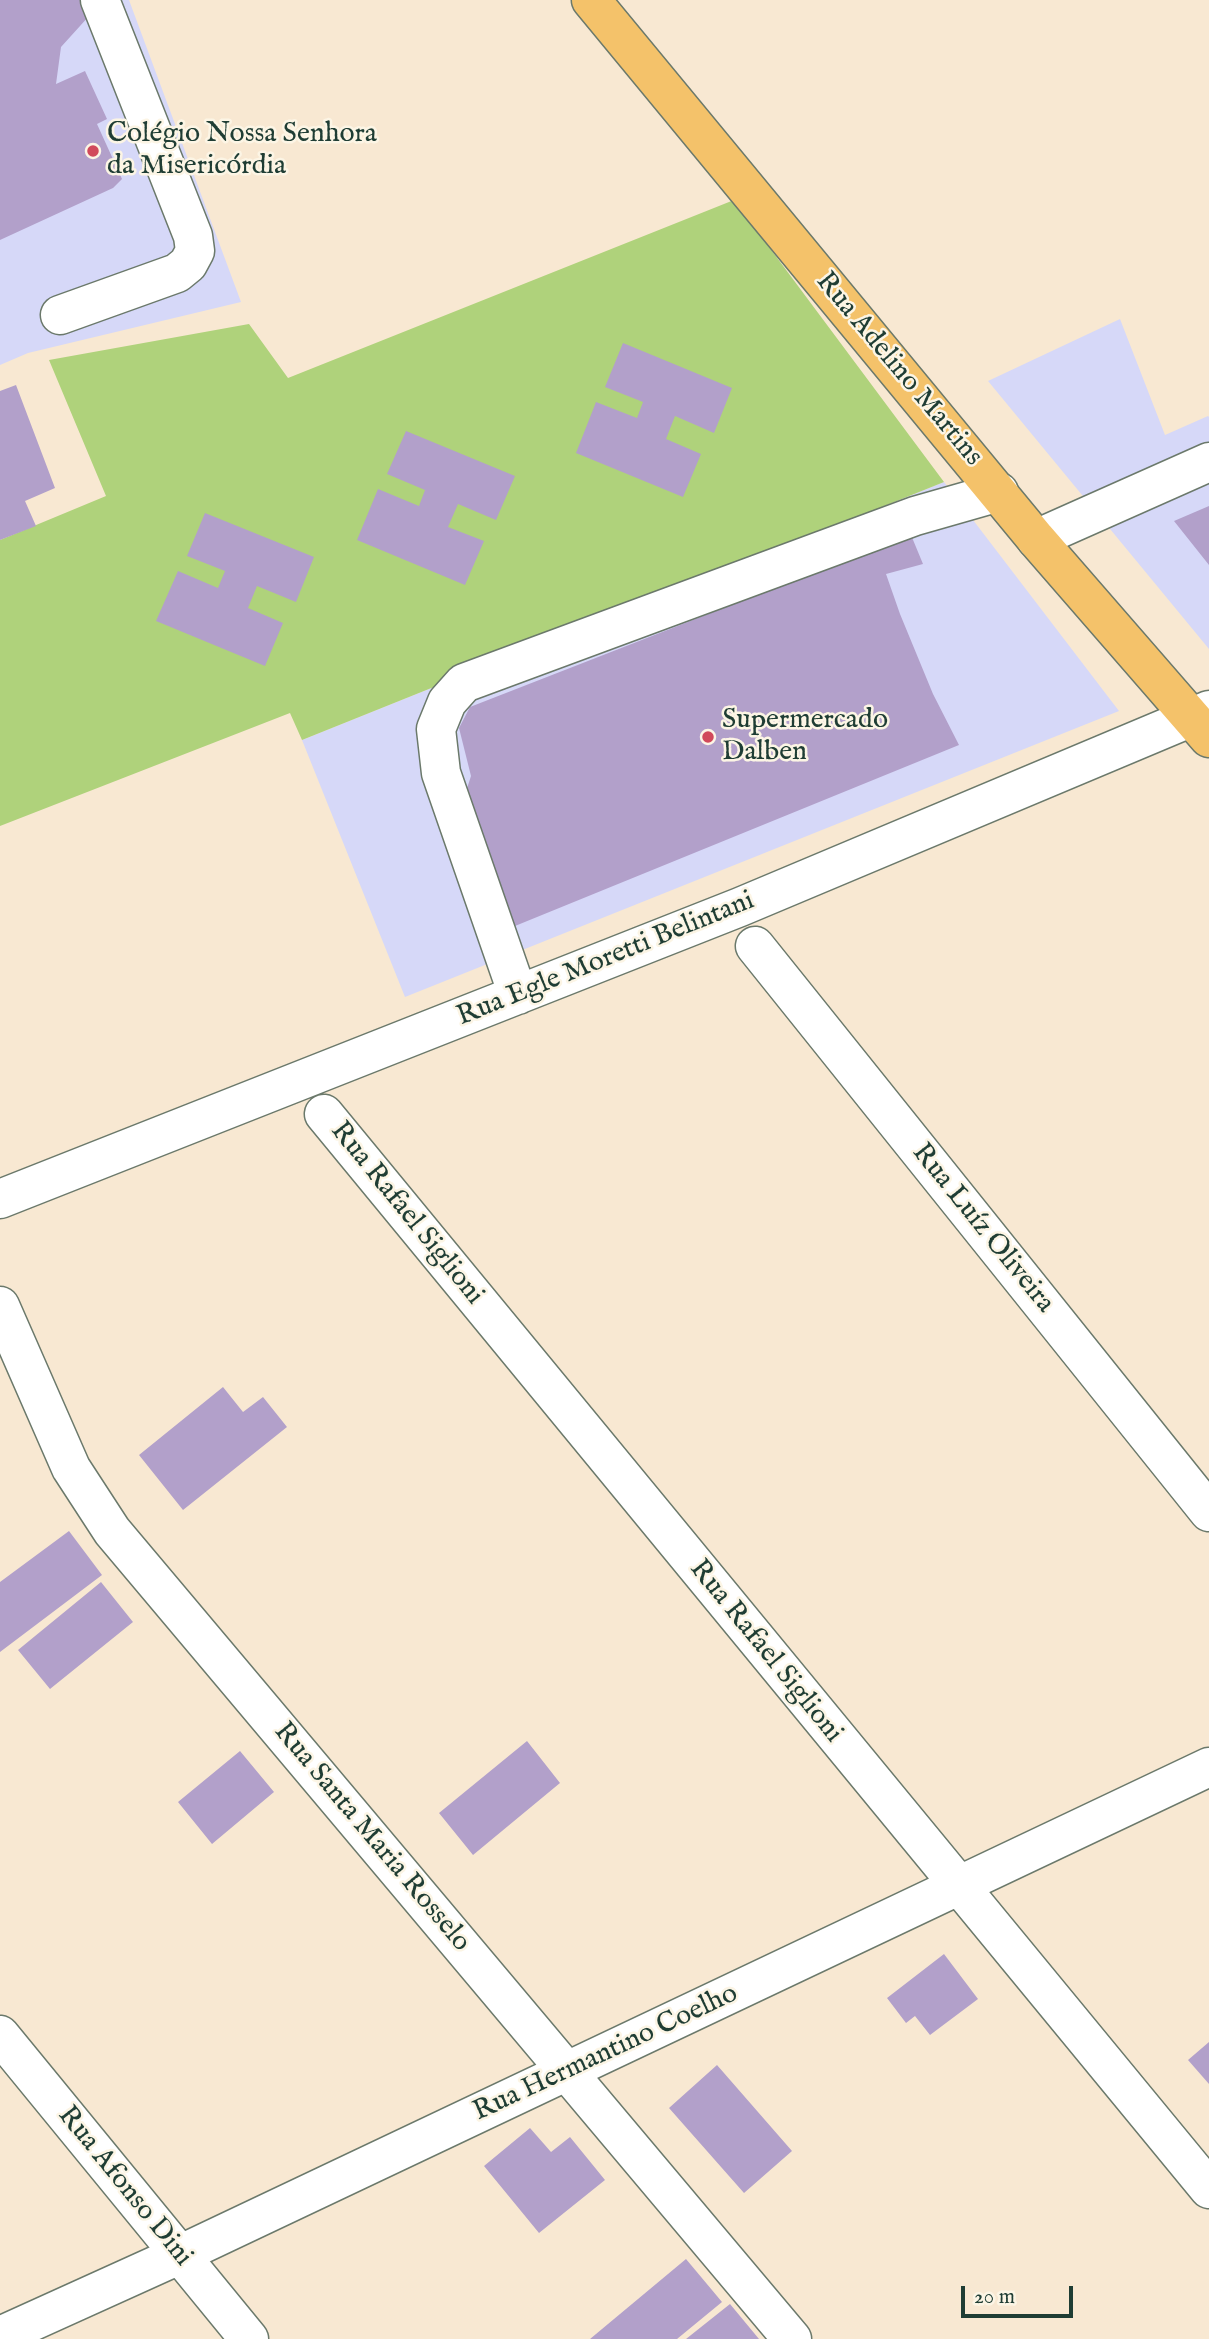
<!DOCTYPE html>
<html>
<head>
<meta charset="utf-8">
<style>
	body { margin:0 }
	#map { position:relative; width:1209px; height:2339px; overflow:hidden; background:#f8e8d2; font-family:"IM FELL English",serif }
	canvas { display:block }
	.scale { position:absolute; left:961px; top:2286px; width:112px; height:32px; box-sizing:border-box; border:4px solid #1f3d34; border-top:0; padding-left:9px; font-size:21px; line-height:24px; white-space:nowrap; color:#1f3d34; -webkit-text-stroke:5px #fcf5e5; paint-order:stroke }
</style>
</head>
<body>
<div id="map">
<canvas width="1209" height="2339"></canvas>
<div class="scale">20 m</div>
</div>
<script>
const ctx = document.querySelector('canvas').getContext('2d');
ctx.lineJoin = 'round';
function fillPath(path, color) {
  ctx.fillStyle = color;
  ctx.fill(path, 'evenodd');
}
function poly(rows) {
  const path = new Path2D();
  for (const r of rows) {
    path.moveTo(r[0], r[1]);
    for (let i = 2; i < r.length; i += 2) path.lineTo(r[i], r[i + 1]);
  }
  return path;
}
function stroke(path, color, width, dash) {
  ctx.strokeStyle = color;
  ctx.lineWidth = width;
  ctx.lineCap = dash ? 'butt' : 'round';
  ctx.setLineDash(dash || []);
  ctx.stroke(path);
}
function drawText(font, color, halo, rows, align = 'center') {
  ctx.font = font + ' "IM FELL English",serif';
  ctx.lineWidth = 5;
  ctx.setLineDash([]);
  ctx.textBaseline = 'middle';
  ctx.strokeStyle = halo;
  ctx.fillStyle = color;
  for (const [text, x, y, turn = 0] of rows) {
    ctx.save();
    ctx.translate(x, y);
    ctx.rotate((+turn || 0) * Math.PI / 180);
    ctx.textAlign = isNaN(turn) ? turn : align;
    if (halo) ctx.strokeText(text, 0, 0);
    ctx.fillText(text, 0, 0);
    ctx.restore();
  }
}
fillPath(poly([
	[0,0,129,0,241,302,28,353,0,365],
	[1120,319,1165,435,1208,416,1209,417,1209,649,988,381],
	[944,482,1119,711,405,997,302,740]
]), '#d6d8f8');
fillPath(poly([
	[734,200,944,482,302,740,290,713,0,826,0,540,106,496,49,360,249,324,288,378]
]), '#afd27b');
fillPath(poly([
	[0,0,96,0,99,5,61,47,56,84,85,71,107,119,97,124,122,179,113,188,0,240],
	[623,343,732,388,714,433,675,416,666,439,701,454,683,497,576,453,596,402,637,418,643,402,605,387],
	[16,385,55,488,25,501,36,526,0,540,0,391],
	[406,431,515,476,496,520,458,504,448,527,484,541,465,585,357,540,378,489,419,506,425,490,387,474],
	[1209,506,1209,565,1174,521],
	[205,513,314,557,296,602,257,586,248,608,283,623,265,666,156,621,178,571,218,588,225,571,187,556],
	[911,535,923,564,886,574,900,614,933,694,959,745,515,926,461,807,471,776,459,728,470,707],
	[223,1387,243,1412,263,1397,287,1427,183,1510,139,1455],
	[69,1531,102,1575,0,1652,0,1582],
	[101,1582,133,1622,50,1689,18,1650],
	[527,1741,560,1783,473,1855,439,1813],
	[240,1751,274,1792,212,1844,178,1802],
	[944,1954,978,1999,930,2035,915,2016,906,2023,887,1998],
	[1209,2042,1209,2084,1188,2060],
	[717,2065,792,2151,744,2193,669,2108],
	[530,2128,551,2152,570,2137,605,2180,539,2233,484,2166],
	[686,2259,722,2302,677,2339,590,2339],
	[730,2304,759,2339,686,2339]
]), '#b2a0ca');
const minor = poly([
	[60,315,177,273,188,264,195,251,193,236,100,0],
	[1036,539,1209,462],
	[755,946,1209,1512],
	[518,995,441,773,436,729,447,702,464,683,915,516,999,492],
	[324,1114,1209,2189],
	[0,1199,740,907,1209,710],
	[0,1306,71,1468,112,1531,792,2339],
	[0,2035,249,2339],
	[0,2336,179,2255,1209,1767]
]);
const major = poly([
	[591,0,1036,539,1209,738]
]);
stroke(minor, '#6b796b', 41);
stroke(major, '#6b796b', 41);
stroke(minor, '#fff', 38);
stroke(major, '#f4c26a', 38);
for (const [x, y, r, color] of [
	[93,151,7,"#d1495b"],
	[708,737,7,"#d1495b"]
]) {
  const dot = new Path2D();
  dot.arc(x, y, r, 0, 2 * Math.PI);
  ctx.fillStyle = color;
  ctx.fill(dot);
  stroke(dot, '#fcf5e5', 2.5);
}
drawText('28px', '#1f3d34', '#fcf5e5', [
	["Colégio Nossa Senhora",107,135],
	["da Misericórdia",107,167],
	["Supermercado",722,721],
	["Dalben",722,753]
], 'left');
drawText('28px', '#1f3d34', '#fcf5e5', [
	["Rua Adelino Martins",898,370,50],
	["Rua Egle Moretti Belintani",606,960,-22],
	["Rua Rafael Siglioni",406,1214,51],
	["Rua Luíz Oliveira",982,1229,51],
	["Rua Rafael Siglioni",765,1652,51],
	["Rua Santa Maria Rosselo",371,1838,50],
	["Rua Hermantino Coelho",606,2054,-25],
	["Rua Afonso Dini",124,2187,51]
]);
</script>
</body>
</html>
